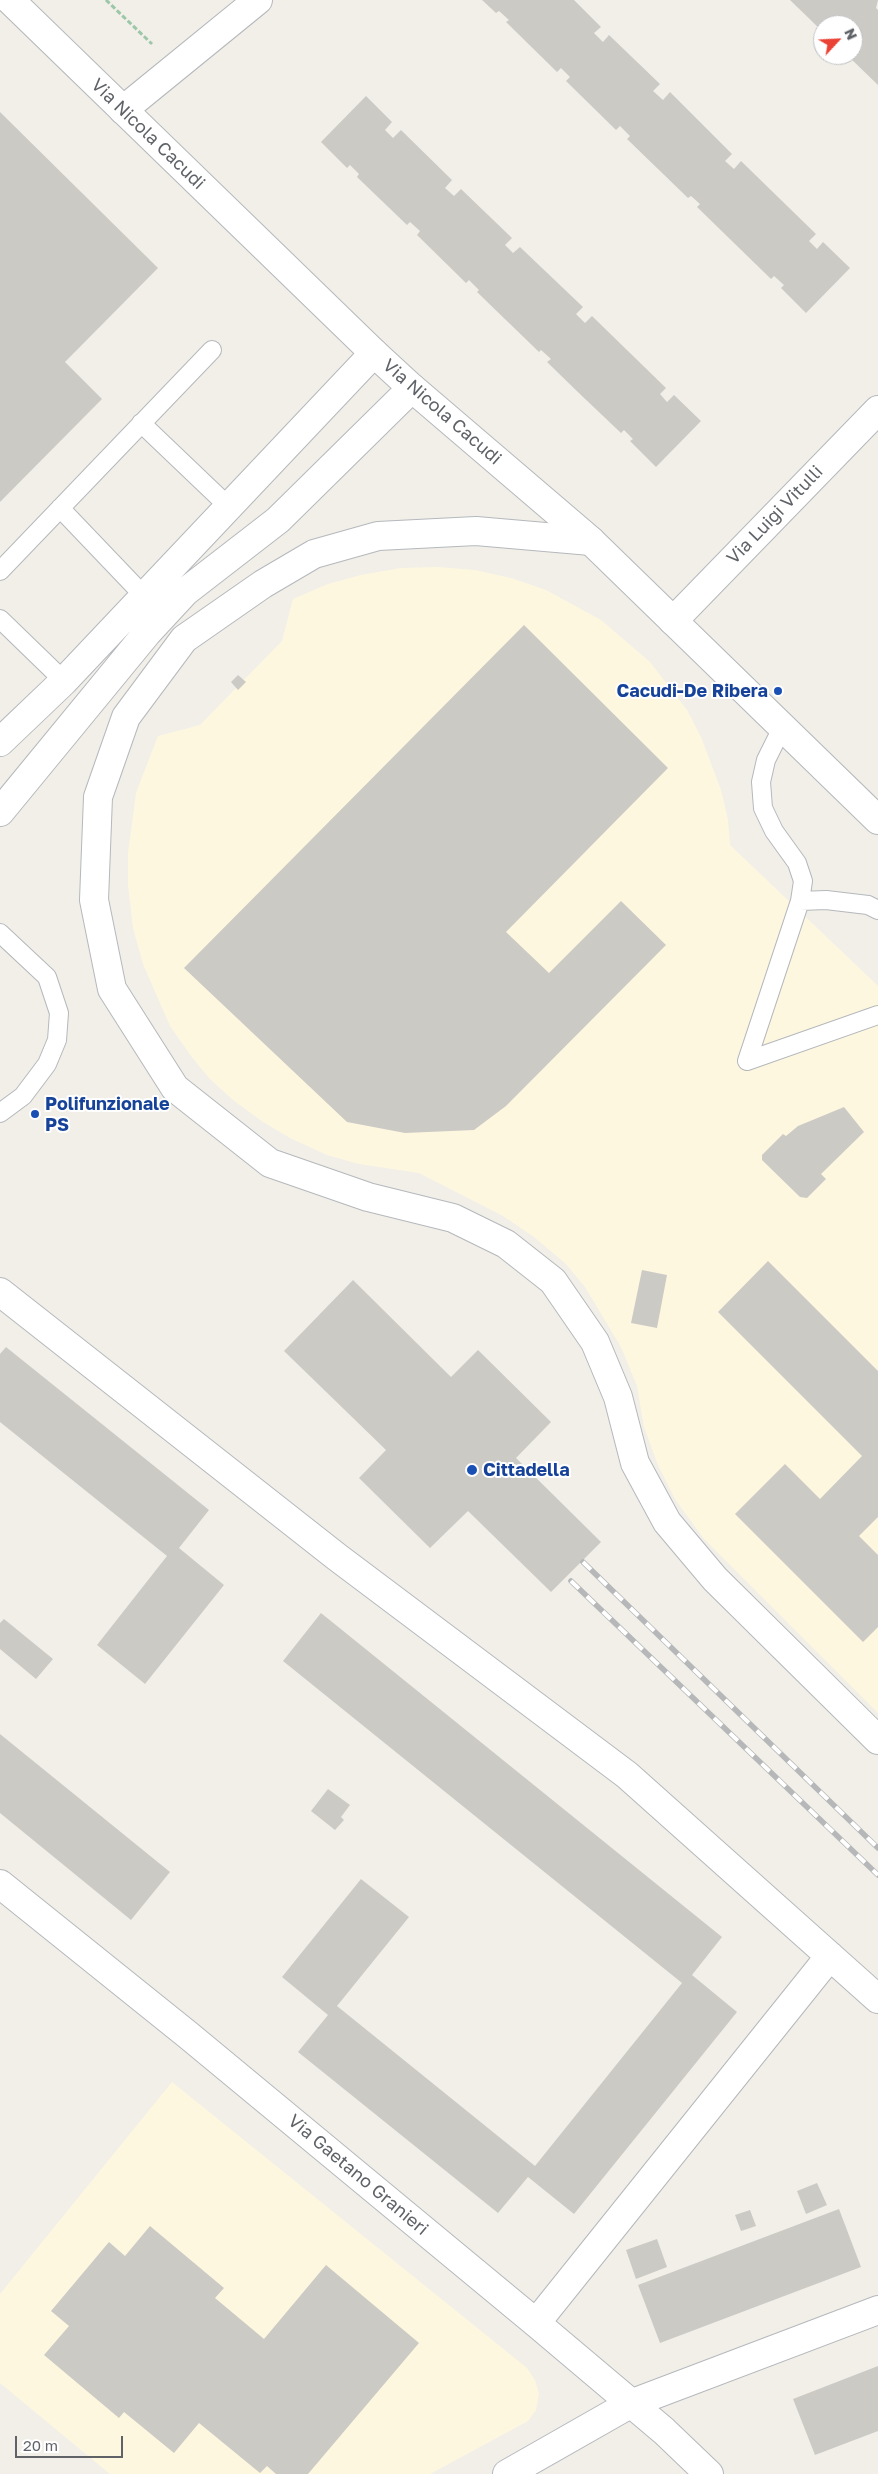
<!DOCTYPE html>
<html>
<head>
<meta charset="utf-8">
<style>
	body { margin:0 }
	#map { position:relative; width:878px; height:2474px; overflow:hidden; background:#f1efe8; font-family:"Golos Text",sans-serif }
	canvas { display:block }
	.north { position:absolute; left:813px; top:15px; width:50px; height:50px; box-sizing:border-box; background:#fff; border:1px solid #bfc1c3; border-radius:50%; rotate:65deg; font-size:14px; font-weight:700; line-height:20px; text-align:center; color:#5f6368 }
	.north::after { content:''; display:block; margin:auto; width:18px; height:22px; background:#ea4335; clip-path:polygon(50% 0,100% 100%,50% 72%,0 100%) }
	.scale { position:absolute; left:15px; top:2436px; width:108px; height:22px; box-sizing:border-box; border:2px solid #5f6368; border-top:0; padding-left:6px; font-size:15px; line-height:18px; white-space:nowrap; color:#5f6368; -webkit-text-stroke:4px #fff; paint-order:stroke }
</style>
</head>
<body>
<div id="map">
<canvas width="878" height="2474"></canvas>
<div class="north">N</div>
<div class="scale">20 m</div>
</div>
<script>
const ctx = document.querySelector('canvas').getContext('2d');
ctx.lineJoin = 'round';
function fillPath(path, color) {
  ctx.fillStyle = color;
  ctx.fill(path, 'evenodd');
}
function poly(rows) {
  const path = new Path2D();
  for (const r of rows) {
    path.moveTo(r[0], r[1]);
    for (let i = 2; i < r.length; i += 2) path.lineTo(r[i], r[i + 1]);
  }
  return path;
}
function stroke(path, color, width, dash) {
  ctx.strokeStyle = color;
  ctx.lineWidth = width;
  ctx.lineCap = dash ? 'butt' : 'round';
  ctx.setLineDash(dash || []);
  ctx.stroke(path);
}
function drawText(font, color, halo, rows, align = 'center') {
  ctx.font = font + ' "Golos Text",sans-serif';
  ctx.lineWidth = 4;
  ctx.setLineDash([]);
  ctx.textBaseline = 'middle';
  ctx.strokeStyle = halo;
  ctx.fillStyle = color;
  for (const [text, x, y, turn = 0] of rows) {
    ctx.save();
    ctx.translate(x, y);
    ctx.rotate((+turn || 0) * Math.PI / 180);
    ctx.textAlign = isNaN(turn) ? turn : align;
    if (halo) ctx.strokeText(text, 0, 0);
    ctx.fillText(text, 0, 0);
    ctx.restore();
  }
}
fillPath(poly([
	[438,567,475,570,511,578,546,590,601,620,650,662,687,710,701,737,721,790,728,820,730,845,878,986,878,1713,704,1539,675,1499,658,1465,644,1427,637,1386,621,1347,585,1287,566,1264,534,1237,503,1216,419,1173,359,1164,327,1155,292,1139,263,1122,233,1100,210,1079,191,1056,170,1026,143,964,133,928,128,885,128,853,136,793,158,736,200,725,282,641,293,599,328,584,361,575,401,568],
	[172,2082,527,2368,535,2380,539,2394,536,2410,528,2421,430,2474,110,2474,0,2383,0,2294]
]), '#fef7e0');
fillPath(poly([
	[482,0,574,0,601,27,594,33,603,42,609,35,660,84,653,91,663,100,670,92,732,154,725,161,734,169,741,161,816,234,809,241,817,249,823,242,850,268,806,313,781,288,784,285,774,276,771,279,697,207,700,204,691,196,688,198,627,139,630,136,620,126,616,130,566,81,570,77,561,68,557,72,506,22,509,20,499,11,496,13],
	[790,0,878,0,876,8,878,10,878,85,847,55,853,55,853,25,823,25,823,32],
	[366,96,392,122,385,130,393,138,401,130,452,180,445,188,454,196,461,189,512,238,505,245,513,253,520,247,583,307,576,314,585,323,592,316,666,388,660,394,667,402,674,395,701,421,656,467,630,441,633,439,624,430,621,433,582,396,547,362,551,359,541,350,539,352,477,292,479,290,469,280,466,283,417,235,420,231,410,222,407,225,357,177,359,174,350,165,347,168,321,142],
	[0,112,158,268,65,362,102,399,0,502],
	[524,625,668,768,506,932,549,973,621,901,666,945,506,1106,474,1130,405,1133,347,1122,184,968],
	[238,675,246,682,238,690,231,682],
	[844,1107,864,1132,821,1174,826,1179,807,1198,800,1197,762,1160,762,1155,783,1134,786,1136,798,1126],
	[768,1261,878,1371,878,1517,859,1536,878,1555,878,1627,863,1642,735,1514,785,1464,820,1499,862,1456,718,1312],
	[642,1270,667,1275,657,1328,631,1323],
	[353,1280,451,1377,478,1350,551,1422,516,1458,601,1542,551,1592,468,1511,430,1548,359,1478,386,1450,284,1351],
	[6,1347,209,1510,179,1548,224,1585,145,1684,97,1645,167,1556,0,1422,0,1354],
	[321,1613,722,1937,692,1975,737,2012,574,2214,528,2177,498,2213,298,2052,328,2015,282,1977,361,1879,409,1917,337,2006,535,2166,682,1983,283,1661],
	[4,1619,53,1659,36,1679,0,1649,0,1623],
	[0,1734,170,1872,131,1920,0,1813],
	[328,1789,350,1805,341,1817,344,1820,335,1830,311,1811],
	[817,2183,827,2205,806,2214,797,2191],
	[839,2209,861,2267,660,2343,638,2285],
	[750,2210,756,2226,741,2231,735,2215],
	[150,2226,224,2288,215,2298,264,2339,326,2265,419,2343,308,2474,276,2474,267,2466,260,2473,199,2423,174,2453,124,2412,119,2418,44,2355,69,2326,51,2311,109,2242,125,2256],
	[657,2239,667,2267,636,2279,626,2250],
	[878,2366,878,2431,815,2455,793,2399]
]), '#cccac5');
const service = poly([
	[141,423,229,507],
	[60,508,145,597],
	[0,571,212,350],
	[0,619,64,681],
	[800,901,826,900,868,905,878,910],
	[0,933,47,977,59,1013,57,1040,47,1064,23,1096,0,1113],
	[747,1061,800,901,803,881,797,863,774,831,763,808,761,782,766,760,783,726],
	[747,1061,878,1015]
]);
const minor = poly([
	[123,110,258,0],
	[591,541,476,531,378,536,314,554,263,584,184,639,126,717,98,797,94,900,112,989,175,1088,270,1163,368,1197,453,1218,506,1244,553,1281,595,1342,618,1397,635,1463,667,1522,715,1579,878,1740],
	[673,621,878,410],
	[0,742,64,681,374,353],
	[0,812,147,633,185,592,278,520,412,388],
	[0,1292,337,1557,627,1775,878,1999],
	[0,1884,188,2035,536,2323,664,2431,709,2474],
	[536,2323,830,1956],
	[507,2474,630,2404,878,2310]
]);
const tertiary = poly([
	[10,0,374,353,412,388,591,541,878,820]
]);
stroke(service, '#b5b8bc', 20);
stroke(minor, '#b5b8bc', 30);
stroke(tertiary, '#b5b8bc', 30);
stroke(poly([
	[106,0,152,44]
]), '#9cc7a9', 3, [5, 2.5]);
stroke(service, '#fff', 18);
stroke(minor, '#fff', 28);
stroke(tertiary, '#fff', 28);
const rail = poly([
	[583,1562,878,1848],
	[571,1581,878,1875]
]);
stroke(rail, '#b6b7b8', 5.5);
stroke(rail, '#fff', 4, [11]);
for (const [x, y, r, color] of [
	[778,691,5,"#1a4fb4"],
	[35,1114,5,"#1a4fb4"],
	[472,1470,6,"#1a4fb4"]
]) {
  const dot = new Path2D();
  dot.arc(x, y, r, 0, 2 * Math.PI);
  ctx.fillStyle = color;
  ctx.fill(dot);
  stroke(dot, '#fff', 2);
}
drawText('18px', '#5f6368', '#fff', [
	["Via Nicola Cacudi",148,134,44],
	["Via Nicola Cacudi",442,412,41],
	["Via Luigi Vitulli",775,515,-46],
	["Via Gaetano Granieri",358,2175,40]
]);
drawText('bold 18px', '#164399', '#fff', [
	["Cacudi-De Ribera",768,691,"right"],
	["Polifunzionale",45,1104],
	["PS",45,1125],
	["Cittadella",483,1470]
], 'left');
</script>
</body>
</html>
